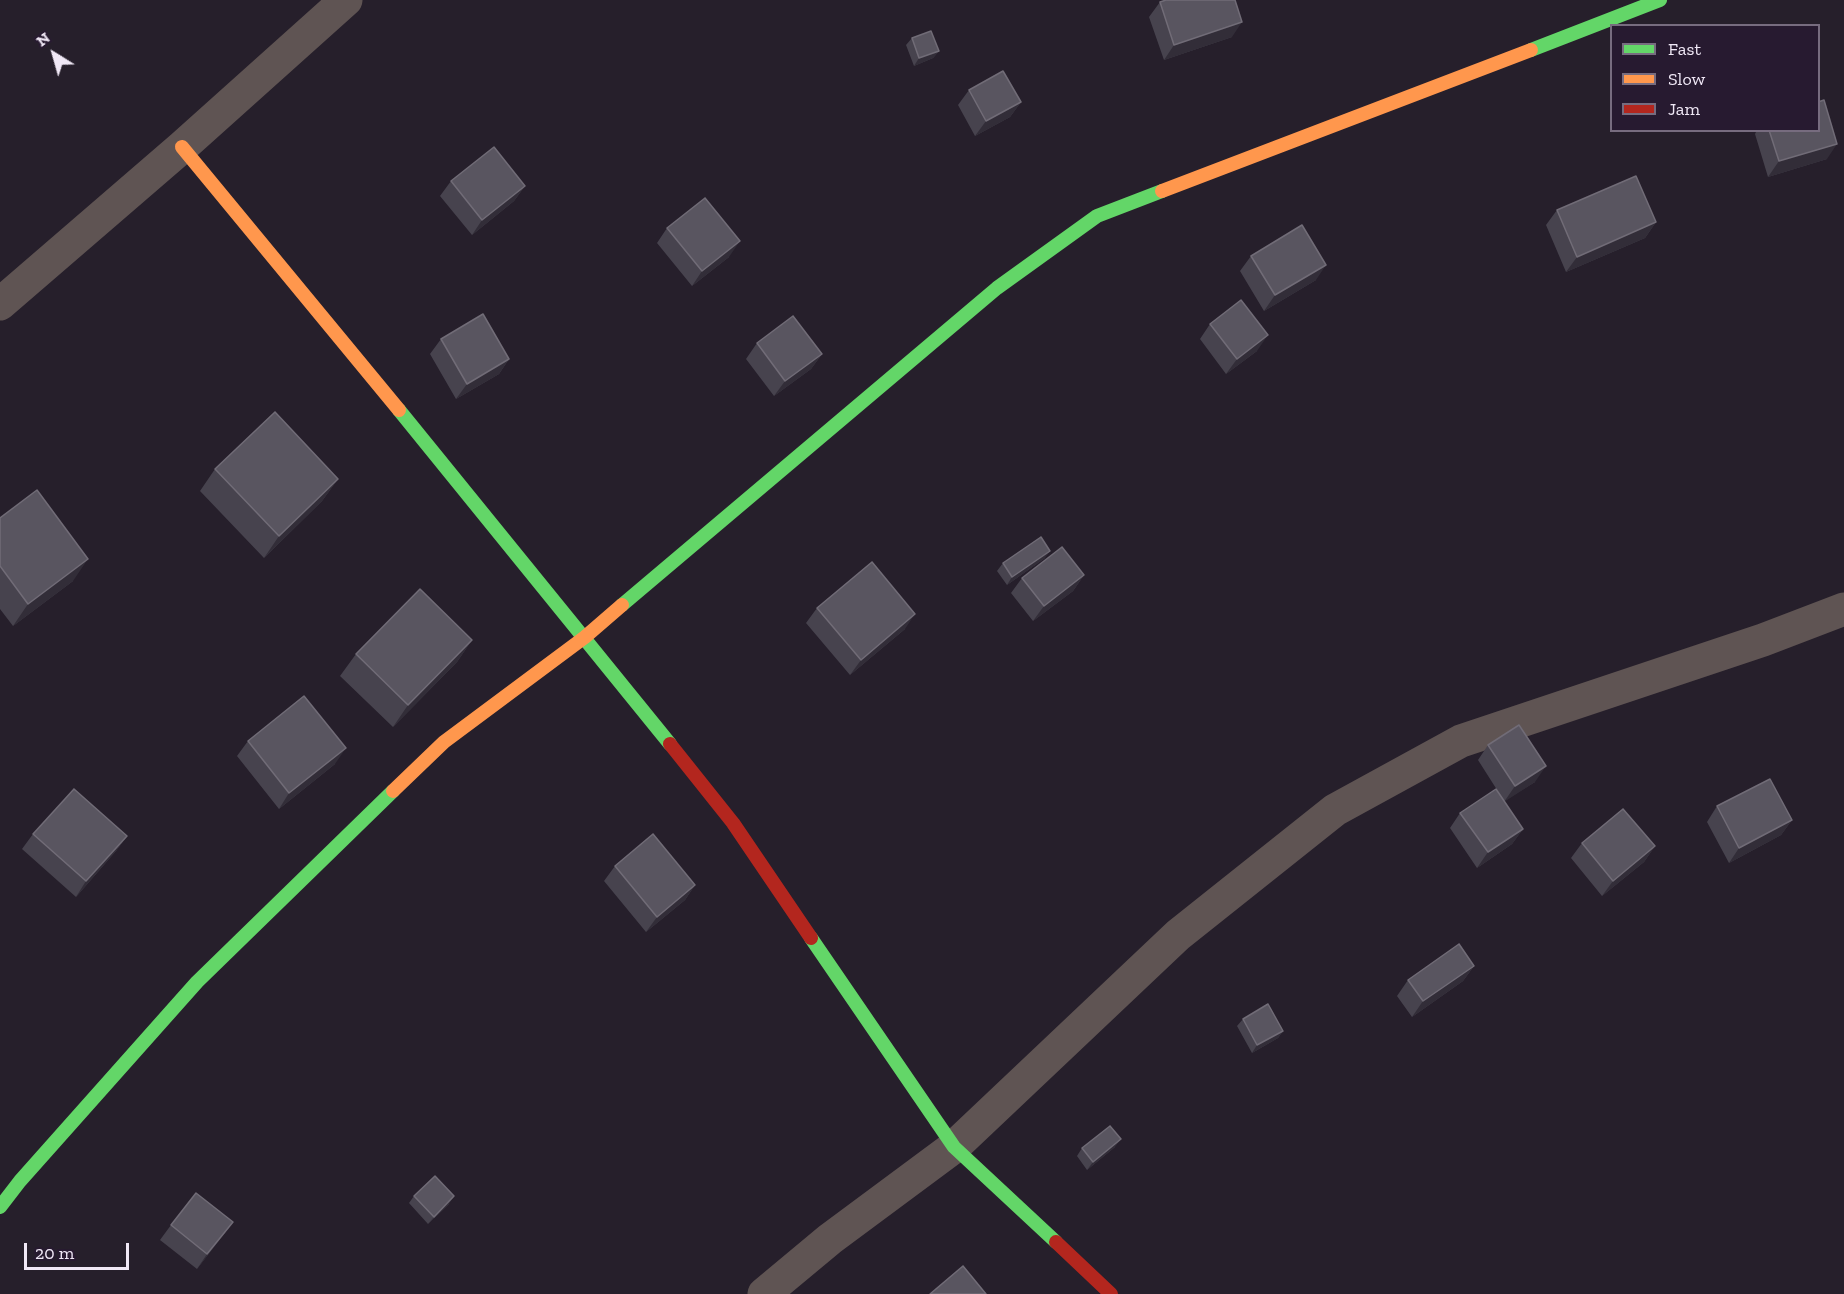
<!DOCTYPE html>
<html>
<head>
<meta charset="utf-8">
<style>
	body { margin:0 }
	#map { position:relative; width:1844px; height:1294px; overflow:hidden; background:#261f2b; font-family:"Zilla Slab",serif }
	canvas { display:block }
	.legend { position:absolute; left:1610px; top:24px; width:210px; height:108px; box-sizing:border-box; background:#271a30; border:2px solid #776c7f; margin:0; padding:8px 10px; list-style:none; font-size:18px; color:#f0e8f6 }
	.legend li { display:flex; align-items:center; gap:12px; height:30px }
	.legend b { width:30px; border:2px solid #776c7f }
	.north { position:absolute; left:24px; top:24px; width:60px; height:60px; -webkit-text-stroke:4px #271a30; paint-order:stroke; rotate:323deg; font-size:16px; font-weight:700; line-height:24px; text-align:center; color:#f0e8f6 }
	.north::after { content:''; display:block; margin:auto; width:21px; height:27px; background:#f0e8f6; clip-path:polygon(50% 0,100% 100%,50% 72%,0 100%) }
	.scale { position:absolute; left:24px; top:1243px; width:105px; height:27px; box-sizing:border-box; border:3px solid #f0e8f6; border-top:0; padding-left:8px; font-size:18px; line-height:21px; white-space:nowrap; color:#f0e8f6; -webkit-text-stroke:4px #271a30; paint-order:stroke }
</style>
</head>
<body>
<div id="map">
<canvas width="1844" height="1294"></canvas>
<ul class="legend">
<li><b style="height:8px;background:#63d668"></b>Fast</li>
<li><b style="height:8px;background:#ff974d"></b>Slow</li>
<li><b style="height:8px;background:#b3261e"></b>Jam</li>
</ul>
<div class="north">N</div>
<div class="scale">20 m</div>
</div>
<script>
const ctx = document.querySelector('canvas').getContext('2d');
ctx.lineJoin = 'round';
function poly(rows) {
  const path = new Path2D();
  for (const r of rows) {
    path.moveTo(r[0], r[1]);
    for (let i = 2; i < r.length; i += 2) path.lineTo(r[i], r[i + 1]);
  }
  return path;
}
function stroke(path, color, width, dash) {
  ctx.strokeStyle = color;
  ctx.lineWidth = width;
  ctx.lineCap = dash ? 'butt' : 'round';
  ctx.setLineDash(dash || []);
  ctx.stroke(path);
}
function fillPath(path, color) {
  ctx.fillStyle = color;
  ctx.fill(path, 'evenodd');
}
stroke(poly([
	[0,304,182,147,346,0],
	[764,1294,830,1239,954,1147,1178,935,1335,810,1461,741,1763,640,1844,609]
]), '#5f5453', 33);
stroke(poly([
	[1531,50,1660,0],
	[399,410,670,744],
	[622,605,997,288,1097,216,1162,191],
	[811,938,954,1147,1056,1242],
	[0,1207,20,1181,197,982,393,791]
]), '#63d668', 14);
stroke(poly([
	[182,147,399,410],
	[1162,191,1531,50],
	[393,791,444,742,585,637,622,605]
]), '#ff974d', 14);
stroke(poly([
	[670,744,733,823,811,938],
	[1056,1242,1111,1294]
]), '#b3261e', 14);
fillPath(poly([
	[1160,2,1232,37,1164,60,1149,17],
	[912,38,939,51,933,58,914,66,906,45],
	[969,90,1021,102,1010,117,975,136,958,105],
	[1757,130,1818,130,1827,159,1768,177,1755,134],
	[451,181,525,186,514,201,472,235,440,196],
	[1557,210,1656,222,1645,238,1566,272,1546,225],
	[667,228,729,257,692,286,657,243],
	[1251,256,1316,280,1264,311,1240,271],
	[1210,324,1257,351,1226,374,1200,339],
	[441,339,509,359,499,374,456,399,430,354],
	[757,343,822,354,811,369,774,396,746,359],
	[215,469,338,479,322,501,264,558,200,491],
	[0,518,73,581,13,626,0,609],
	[1045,558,1007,585,997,571,1003,563],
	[1084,575,1073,591,1033,621,1011,593,1022,578],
	[817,608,905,629,850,675,806,623],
	[472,640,457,662,393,727,340,676,356,654],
	[248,741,335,764,279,809,237,756],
	[1488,745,1535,782,1504,801,1523,829,1512,844,1477,868,1450,828,1460,813,1499,793,1478,760],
	[1717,806,1792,820,1781,835,1729,863,1707,822],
	[33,834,127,836,116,851,76,897,22,849],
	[1582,843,1655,846,1644,862,1602,896,1571,858],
	[615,866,695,885,685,900,646,932,604,881],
	[1474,966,1463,981,1412,1017,1397,996,1408,980],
	[1243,1019,1283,1031,1278,1038,1252,1053,1237,1026],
	[1115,1147,1087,1170,1077,1156,1082,1148],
	[414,1196,449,1204,428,1224,409,1203],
	[233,1222,197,1269,160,1240,171,1225]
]), '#47434e');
fillPath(poly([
	[1242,22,1232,37,1164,60,1174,45],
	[939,51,933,58,914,66,919,58],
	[1021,102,1010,117,975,136,986,121],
	[1837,144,1827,159,1768,177,1779,161],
	[525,186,514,201,472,235,482,220],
	[1656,222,1645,238,1566,272,1577,257],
	[740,241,729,257,692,286,702,271],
	[1326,265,1316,280,1264,311,1275,295],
	[1268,335,1257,351,1226,374,1237,359],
	[822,354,811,369,774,396,785,381],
	[509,359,499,374,456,399,467,384],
	[338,479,322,501,264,558,279,536],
	[1050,551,1045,558,1007,585,1012,577],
	[88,559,73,581,13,626,28,604],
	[1084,575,1073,591,1033,621,1044,606],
	[915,614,905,629,850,675,861,660],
	[472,640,457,662,393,727,408,705],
	[346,748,335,764,279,809,289,793],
	[1546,766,1535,782,1504,802,1515,786],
	[1792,820,1781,835,1729,863,1739,848],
	[1523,829,1512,844,1477,868,1488,852],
	[127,836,116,851,76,897,86,881],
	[1655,846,1644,862,1602,896,1613,881],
	[695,885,685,900,646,932,657,917],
	[1474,966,1463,981,1412,1017,1423,1001],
	[1283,1031,1278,1038,1252,1053,1257,1045],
	[1121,1139,1115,1147,1087,1170,1093,1162],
	[454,1196,449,1204,428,1224,434,1217],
	[233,1222,222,1237,197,1269,207,1254]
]), '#322d38');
const building = poly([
	[1166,0,1235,0,1242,22,1174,45,1160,2,1166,0],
	[931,31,939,51,919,58,912,38,931,31],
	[1003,71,1021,102,986,121,969,90,1003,71],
	[1824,100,1837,144,1779,161,1769,130,1818,130,1818,102,1824,100],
	[494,147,525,186,482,220,451,181,494,147],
	[1636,176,1656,222,1577,257,1557,210,1636,176],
	[705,198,740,241,702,271,667,228,705,198],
	[1302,225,1326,265,1275,295,1251,256,1302,225],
	[1241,300,1268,335,1237,359,1210,324,1241,300],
	[483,314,509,359,467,384,441,339,483,314],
	[793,316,822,354,785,381,757,343,793,316],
	[275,412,338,479,279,536,215,469,275,412],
	[37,490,88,559,28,604,0,566,0,518,37,490],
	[1041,537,1050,551,1012,577,1003,563,1041,537],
	[1062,547,1084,575,1044,606,1022,578,1062,547],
	[872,562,915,614,861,660,817,608,872,562],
	[420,589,472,640,408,705,356,654,420,589],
	[304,696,346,748,289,793,248,741,304,696],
	[1519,725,1546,766,1515,786,1488,745,1519,725],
	[1770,779,1792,820,1739,848,1717,806,1770,779],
	[74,789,127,836,86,881,33,834,74,789],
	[1496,789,1523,829,1488,852,1460,813,1496,789],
	[1623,809,1655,846,1613,881,1582,843,1623,809],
	[653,834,695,885,657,917,615,866,653,834],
	[1459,944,1474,966,1423,1001,1408,980,1459,944],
	[1268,1004,1283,1031,1257,1045,1243,1019,1268,1004],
	[1110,1126,1121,1139,1093,1162,1082,1148,1110,1126],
	[435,1176,454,1196,434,1217,414,1196,435,1176],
	[196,1193,233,1222,207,1254,171,1225,196,1193],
	[963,1266,986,1294,930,1294,963,1266]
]);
fillPath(building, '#595560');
stroke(building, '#716c77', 1.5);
</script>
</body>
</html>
